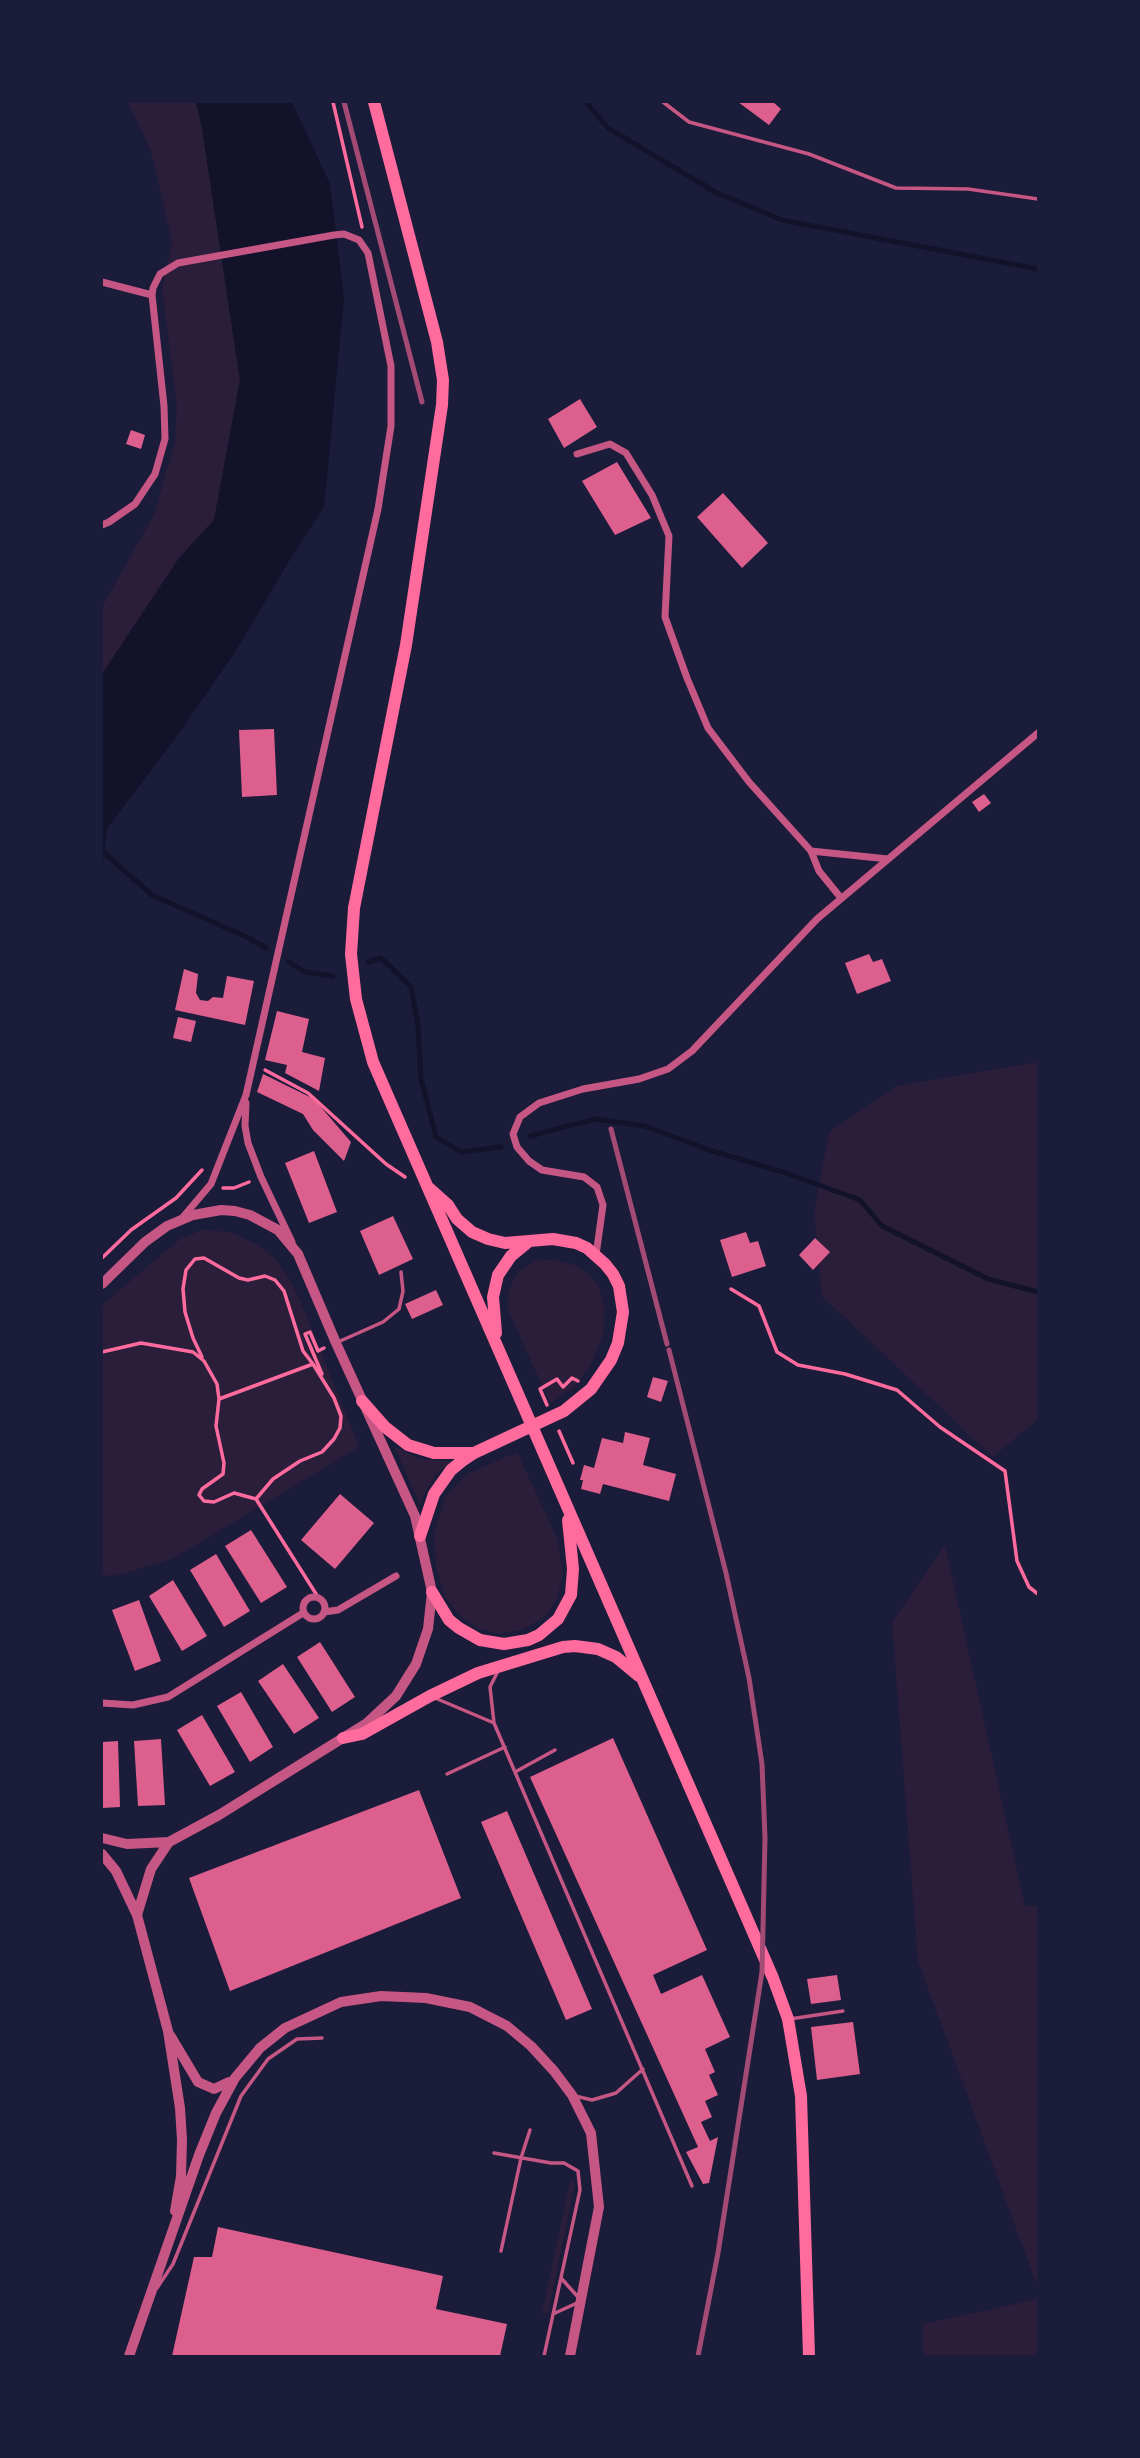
<!DOCTYPE html>
<html>
<head>
<meta charset="utf-8">
<style>
	body { margin:0 }
	#map { position:relative; width:1140px; height:2458px; overflow:hidden; background:#1b1b3a; font-family:"Titillium Web",sans-serif }
	canvas { display:block }
	.frame { position:absolute; inset:0; border:103px solid #1b1b3a; pointer-events:none }
</style>
</head>
<body>
<div id="map">
<canvas width="1140" height="2458"></canvas>
<div class="frame"></div>
</div>
<script>
const ctx = document.querySelector('canvas').getContext('2d');
ctx.lineJoin = 'round';
function fillPath(path, color) {
  ctx.fillStyle = color;
  ctx.fill(path, 'evenodd');
}
function poly(rows) {
  const path = new Path2D();
  for (const r of rows) {
    if (r.length === 3) {
      path.moveTo(r[0] + r[2], r[1]);
      path.arc(r[0], r[1], r[2], 0, 2 * Math.PI);
      continue;
    }
    path.moveTo(r[0], r[1]);
    for (let i = 2; i < r.length; i += 2) path.lineTo(r[i], r[i + 1]);
  }
  return path;
}
function stroke(path, color, width, dash) {
  ctx.strokeStyle = color;
  ctx.lineWidth = width;
  ctx.lineCap = dash ? 'butt' : 'round';
  ctx.setLineDash(dash || []);
  ctx.stroke(path);
}
fillPath(poly([
	[128,102,196,102,202,128,240,380,214,520,179,558,102,674,102,607,154,515,175,441,177,407,162,289,172,241,151,151],
	[1038,1062,1038,1419,993,1457,822,1296,814,1212,829,1132,897,1086],
	[205,1229,233,1233,258,1245,277,1260,290,1280,305,1312,359,1447,174,1558,129,1572,111,1576,102,1574,102,1305,180,1239],
	[553,1259,580,1267,598,1284,605,1309,603,1335,590,1367,572,1389,550,1403,507,1308,510,1287,519,1271,535,1261],
	[394,1446,420,1459,453,1461,439,1472,429,1485,420,1504],
	[517,1452,557,1538,563,1574,557,1599,546,1616,524,1629,500,1634,479,1629,460,1616,445,1597,436,1566,434,1534,445,1497,467,1474],
	[945,1545,1025,1906,1038,1906,1038,2288,918,1961,892,1622],
	[571,2178,575,2183,548,2314,542,2313],
	[1038,2299,1038,2356,923,2356,923,2324]
]), '#2a1e3b');
fillPath(poly([
	[196,102,292,102,330,184,344,298,324,507,292,556,235,652,175,739,107,828,102,871,102,674,179,558,214,520,240,380,202,128]
]), '#12122b');
stroke(poly([
	[586,102,608,128,717,193,782,220,1038,269],
	[102,851,152,895,249,938,266,948],
	[289,962,305,972,333,976],
	[368,962,381,958,411,987,418,1025,421,1079,436,1137,461,1152,501,1147],
	[530,1136,595,1119,645,1126,709,1150,786,1173,860,1200,882,1226,988,1279,1038,1292]
]), '#12122b', 5);
fillPath(poly([
	[738,102,773,102,781,109,769,125],
	[580,399,597,427,564,448,548,419],
	[131,430,145,435,141,449,126,444],
	[617,462,651,518,615,535,582,481],
	[723,493,768,543,742,568,697,517],
	[274,729,277,795,242,797,239,730],
	[984,794,991,803,979,812,972,802],
	[869,954,873,962,882,959,891,981,857,994,845,963],
	[184,969,198,974,196,993,200,1000,208,1001,213,997,223,998,227,976,254,981,245,1025,175,1010],
	[277,1011,309,1019,302,1052,325,1058,319,1091,285,1073,287,1065,265,1060],
	[178,1017,196,1021,191,1042,173,1038],
	[263,1074,314,1099,351,1142,344,1161,313,1130,303,1114,257,1092],
	[314,1151,337,1212,309,1223,285,1163],
	[393,1216,413,1259,379,1275,360,1231],
	[746,1232,750,1243,758,1241,766,1266,732,1277,720,1240],
	[815,1238,830,1252,813,1270,799,1255],
	[436,1290,443,1305,412,1319,405,1304],
	[653,1377,668,1381,661,1402,647,1397],
	[625,1432,650,1438,643,1465,676,1474,669,1501,603,1484,600,1494,581,1489,583,1480,580,1480,584,1465,594,1468,602,1438,623,1443],
	[340,1494,374,1523,335,1569,301,1540],
	[251,1530,287,1587,261,1603,225,1546],
	[216,1554,250,1611,224,1627,190,1570],
	[173,1580,207,1636,182,1651,149,1596],
	[139,1600,161,1661,135,1671,112,1610],
	[320,1642,355,1697,332,1712,297,1657],
	[283,1664,319,1718,294,1734,258,1681],
	[241,1692,273,1747,250,1762,217,1706],
	[202,1715,235,1772,210,1786,177,1730],
	[613,1738,707,1950,653,1975,661,1994,702,1975,730,2037,705,2049,715,2072,709,2075,718,2095,705,2101,712,2117,701,2122,710,2141,718,2137,709,2183,703,2184,686,2152,698,2147,530,1777],
	[161,1739,165,1805,138,1806,134,1741],
	[118,1741,120,1807,102,1808,102,1742],
	[419,1790,461,1898,230,1991,189,1878],
	[507,1811,592,2009,566,2020,481,1822],
	[837,1975,841,2000,811,2004,807,1979],
	[853,2022,860,2074,817,2080,811,2027],
	[218,2227,443,2276,436,2309,507,2324,500,2356,172,2356,194,2257,212,2257]
]), '#dd5f8e');
stroke(poly([
	[333,102,362,227],
	[265,1070,308,1093,386,1164,405,1177],
	[223,1188,234,1188,249,1182],
	[102,1258,131,1230,176,1198,202,1170],
	[731,1289,759,1306,777,1352,798,1365,845,1374,897,1390,940,1427,1005,1471,1017,1561,1029,1587,1038,1594],
	[102,1352,141,1343,193,1352,204,1361,217,1384,219,1399,216,1426,224,1463,223,1474,202,1489,199,1495,204,1501,214,1502,234,1493,256,1499,318,1597],
	[202,1357,193,1338,185,1312,183,1289,186,1270,195,1259,204,1258,239,1278,248,1280,265,1276,275,1280,284,1291,303,1351,313,1364],
	[319,1374,322,1374,305,1334,310,1332,318,1351,324,1348],
	[219,1399,313,1364,334,1398,341,1416,340,1428,334,1439,322,1452,300,1461,273,1479,256,1499],
	[547,1405,540,1389,557,1379,563,1387,572,1378,578,1381],
	[559,1431,573,1463]
]), '#ff6b9d', 3.5);
stroke(poly([
	[663,102,689,122,809,154,896,188,968,189,1038,199],
	[338,1342,383,1322,399,1309,403,1291,401,1272],
	[498,1671,490,1687,494,1723,692,2186],
	[435,1698,494,1723],
	[515,1772,555,1750],
	[447,1774,505,1747],
	[790,2019,843,2011],
	[575,2096,592,2100,616,2093,643,2069],
	[494,2153,551,2163,564,2163,578,2171,580,2190,544,2356],
	[501,2251,521,2158,530,2130],
	[561,2278,578,2297],
	[157,2288,173,2264,241,2096,268,2059,297,2039,322,2038],
	[553,2314,577,2303]
]), '#c65784', 3.5);
stroke(poly([
	[102,282,152,295],
	[577,454,610,444,626,453,652,495,669,536,665,617,687,678,708,728,749,782,811,851,819,871,841,898],
	[102,525,109,522,135,504,155,474,165,439,164,406,152,295,153,288,160,274,178,263,334,235,344,234,359,240,368,253,391,366,391,426,378,509,246,1095,211,1184,183,1217],
	[811,851,888,859],
	[246,1103,245,1126,248,1143,261,1177,292,1242],
	[596,1255,603,1205,597,1187,584,1177,542,1170,529,1161,517,1147,513,1134,520,1117,539,1103,583,1089,639,1079,668,1069,692,1051,817,919,1038,733],
	[314,1608,11],
	[324,1612,338,1610,396,1576],
	[102,1703,133,1705,168,1697,303,1613]
]), '#c65784', 7);
stroke(poly([
	[102,1284,145,1242,167,1226,193,1215,221,1210,235,1211,250,1215,278,1230,298,1254,336,1343,415,1516,432,1592,428,1629,416,1664,396,1696,367,1723,219,1815,169,1842,127,1844,102,1838],
	[102,1854,116,1871,137,1915,168,2031,180,2108,182,2140,181,2176,175,2211],
	[137,1915,151,1869,169,1842],
	[170,2035,198,2082,214,2089,229,2082],
	[129,2356,199,2155,216,2113,235,2078,260,2048,285,2028,341,2002,381,1996,426,1998,470,2007,507,2026,531,2046,554,2071,572,2095,591,2133,599,2207,570,2356]
]), '#c65784', 10);
stroke(poly([
	[374,102,437,342,443,380,442,405,406,645,354,908,351,954,356,999,373,1062,773,1978,788,2019,801,2096,809,2356],
	[496,1333,493,1297,498,1275,511,1256,528,1242],
	[362,1401,385,1427,408,1445,434,1453,474,1453],
	[420,1536,434,1494,451,1470,462,1461,474,1453,564,1411,591,1389,611,1360,618,1343,623,1312,619,1286,613,1274,605,1264,587,1248,576,1243,553,1239,505,1243,488,1239,472,1232,457,1219,448,1205,429,1188],
	[432,1592,449,1620,459,1628,480,1640,504,1644,528,1640,539,1635,558,1619,571,1595,573,1569,568,1520],
	[343,1738,362,1734,430,1696,478,1673,563,1647,575,1646,598,1649,616,1657,639,1676]
]), '#ff6b9d', 12);
stroke(poly([
	[344,102,422,402],
	[611,1129,667,1344],
	[669,1350,726,1573,749,1678,762,1764,765,1838,762,1972,718,2253,698,2356]
]), '#a44b75', 5);
</script>
</body>
</html>
